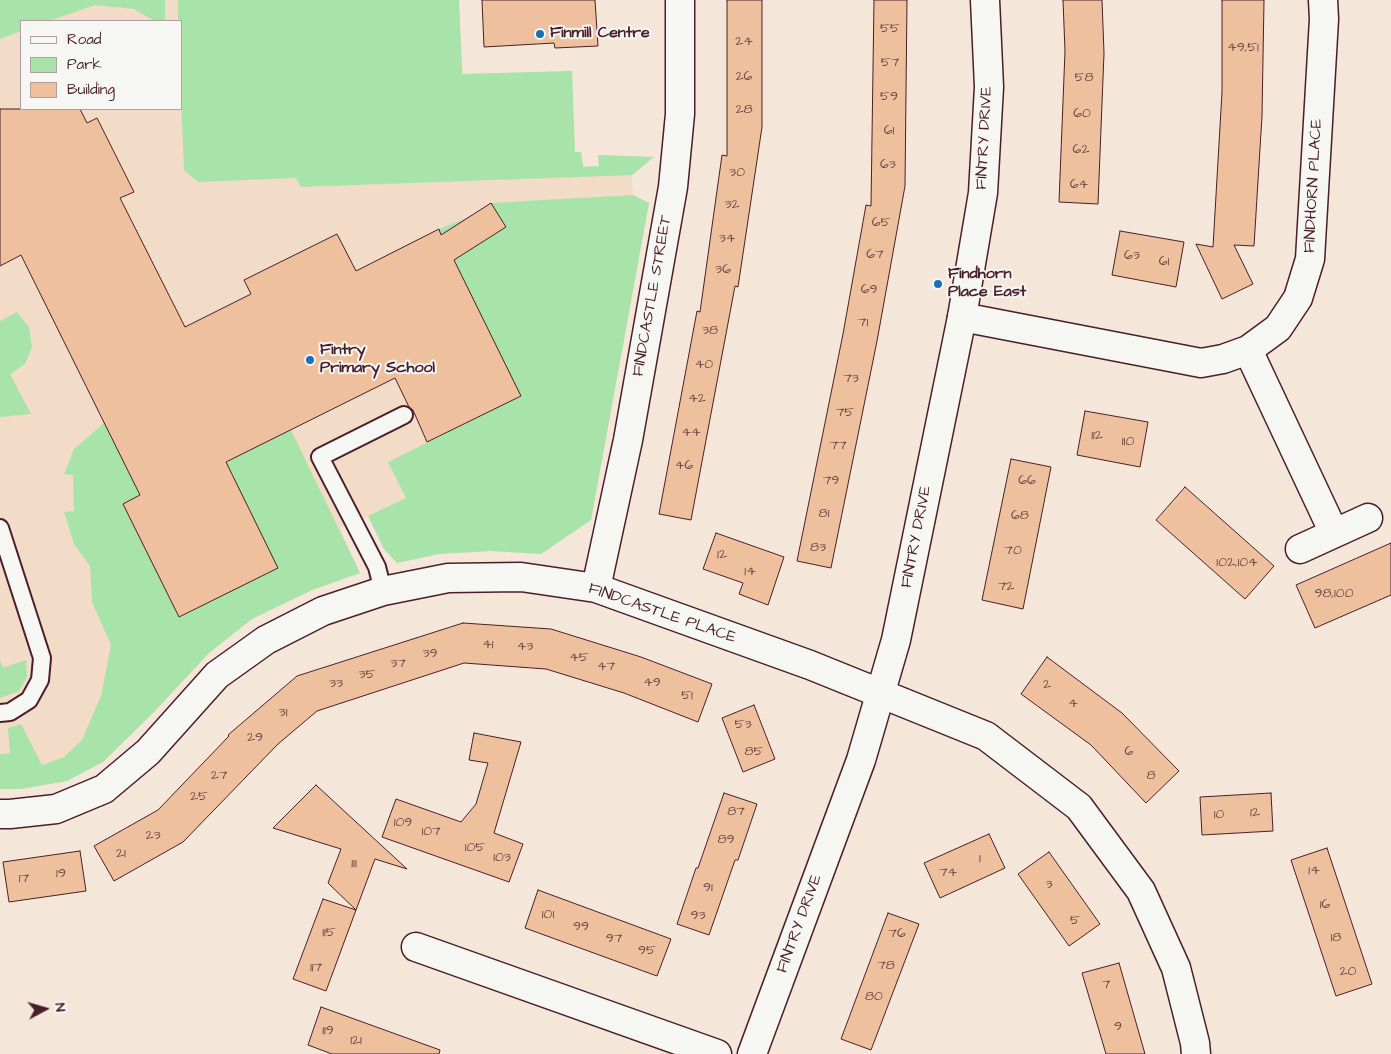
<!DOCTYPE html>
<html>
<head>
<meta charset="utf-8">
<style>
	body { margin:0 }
	#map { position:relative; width:1391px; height:1054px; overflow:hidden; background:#f4e6d9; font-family:"Architects Daughter",sans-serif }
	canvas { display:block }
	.legend { position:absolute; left:20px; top:20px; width:162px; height:90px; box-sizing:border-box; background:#f6f6f2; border:1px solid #b1a0a2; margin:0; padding:6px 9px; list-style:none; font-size:15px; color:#4a1f2b }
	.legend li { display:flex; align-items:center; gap:10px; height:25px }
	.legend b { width:25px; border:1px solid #b1a0a2 }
	.north { position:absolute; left:20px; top:984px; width:50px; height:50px; -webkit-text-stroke:4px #f6f6f2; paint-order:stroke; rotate:84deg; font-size:14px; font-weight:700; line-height:20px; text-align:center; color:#4a1f2b }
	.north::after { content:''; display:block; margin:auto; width:18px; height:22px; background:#4a1f2b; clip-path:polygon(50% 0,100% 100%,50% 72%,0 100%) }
</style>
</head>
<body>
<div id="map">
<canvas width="1391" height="1054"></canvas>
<ul class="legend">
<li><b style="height:6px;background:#f6f6f2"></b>Road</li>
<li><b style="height:14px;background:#a8e3aa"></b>Park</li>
<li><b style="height:14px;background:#eec09e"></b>Building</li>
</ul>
<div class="north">N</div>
</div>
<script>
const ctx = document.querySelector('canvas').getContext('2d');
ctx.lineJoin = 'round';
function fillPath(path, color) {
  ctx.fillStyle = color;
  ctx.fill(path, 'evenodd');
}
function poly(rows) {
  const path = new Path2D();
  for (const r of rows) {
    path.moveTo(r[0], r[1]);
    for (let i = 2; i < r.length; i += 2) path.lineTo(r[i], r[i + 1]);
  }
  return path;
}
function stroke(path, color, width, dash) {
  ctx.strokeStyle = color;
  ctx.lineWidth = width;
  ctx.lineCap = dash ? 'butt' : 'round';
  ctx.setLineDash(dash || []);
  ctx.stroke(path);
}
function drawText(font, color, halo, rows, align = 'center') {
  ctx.font = font + ' "Architects Daughter",sans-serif';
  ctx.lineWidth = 4;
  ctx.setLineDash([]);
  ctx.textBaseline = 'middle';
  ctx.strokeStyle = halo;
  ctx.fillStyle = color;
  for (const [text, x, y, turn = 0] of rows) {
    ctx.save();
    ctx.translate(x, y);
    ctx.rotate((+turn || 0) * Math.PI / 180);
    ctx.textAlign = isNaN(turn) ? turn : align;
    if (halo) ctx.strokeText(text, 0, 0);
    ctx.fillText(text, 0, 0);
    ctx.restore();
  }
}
fillPath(poly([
	[22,0,459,0,463,74,572,71,575,152,581,152,583,167,599,166,598,155,654,157,632,175,633,195,649,203,591,520,541,554,491,551,439,554,397,563,384,549,368,516,340,528,360,573,312,590,252,619,209,653,154,712,67,781,21,789,0,789,0,14],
	[21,21,181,21,181,109,21,109]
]), '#f2dbc7');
fillPath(poly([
	[0,0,165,0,165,21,154,21,134,9,95,5,49,21,21,21,21,31,0,39],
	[178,0,459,0,462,74,572,71,575,152,581,152,583,167,599,166,598,155,654,157,632,175,301,187,296,178,198,182,184,170,181,99,181,21,178,21],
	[633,195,649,203,591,520,541,554,491,551,439,554,397,563,384,549,368,516,406,498,388,462,521,396,439,229,471,216,491,203],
	[17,312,29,327,32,347,25,364,10,374,31,414,0,417,0,321],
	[104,423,140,495,123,504,180,617,278,568,226,462,291,430,360,573,312,590,252,619,209,653,154,712,103,762,67,781,21,789,0,789,0,754,10,753,8,728,21,724,42,765,64,757,82,740,101,696,111,645,92,602,90,566,74,544,64,512,74,511,73,475,64,474,74,449],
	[0,660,3,668,26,660,27,677,19,691,0,698]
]), '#a8e3aa');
const building = poly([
	[482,0,595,0,598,46,555,48,554,43,484,47,482,0],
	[727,0,762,0,762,127,738,287,735,286,691,520,659,514,697,311,700,312,722,155,727,156,727,0],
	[874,0,907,0,905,186,877,341,831,568,797,561,843,334,866,205,871,206,874,0],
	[1063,0,1102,0,1104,53,1098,204,1059,202,1065,51,1063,0],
	[1222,0,1264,0,1262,116,1254,246,1234,245,1253,284,1222,299,1196,244,1213,247,1222,92,1222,0],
	[0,109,80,109,87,123,97,118,134,192,120,198,185,327,251,294,244,280,337,234,356,271,439,229,441,235,491,203,506,227,454,260,521,396,427,442,413,410,409,407,395,378,226,462,278,568,179,617,123,504,140,495,21,255,0,266,0,109],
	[1120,231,1184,242,1176,287,1112,275,1120,231],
	[1085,411,1148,422,1140,467,1077,455,1085,411],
	[1011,459,1051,467,1023,609,982,600,1011,459],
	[1185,487,1274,566,1245,599,1156,520,1185,487],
	[716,533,784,557,768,605,739,594,743,583,703,569,716,533],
	[1391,543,1391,595,1315,628,1296,585,1391,543],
	[463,623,551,629,641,657,712,684,698,722,624,693,546,669,464,663,317,711,278,744,183,842,114,881,94,846,158,810,229,736,228,735,297,676,463,623],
	[1047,657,1122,713,1179,771,1146,803,1091,745,1021,694,1047,657],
	[754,705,775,759,743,772,722,718,754,705],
	[474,733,521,742,494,833,523,844,509,882,382,837,396,799,461,822,476,804,488,763,469,760,474,733],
	[316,785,407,869,375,859,356,910,328,883,341,849,273,828,316,785],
	[724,793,757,804,738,860,735,860,709,935,677,924,696,868,698,868,724,793],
	[1271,793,1273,831,1202,835,1200,797,1271,793],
	[989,834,1005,868,940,898,924,863,989,834],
	[1327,848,1372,984,1336,996,1291,860,1327,848],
	[80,851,86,891,9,902,3,862,80,851],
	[1049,852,1100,924,1069,946,1018,874,1049,852],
	[538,890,671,939,657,976,525,928,538,890],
	[323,899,356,910,326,991,293,979,323,899],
	[888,913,919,924,871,1050,841,1039,888,913],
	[1119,963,1145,1054,1106,1054,1082,973,1119,963],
	[321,1007,440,1050,439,1054,332,1054,308,1045,321,1007]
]);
fillPath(building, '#eec09e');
stroke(building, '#4a1f2b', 1);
const lane = poly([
	[0,528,42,658,40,680,29,700,10,712,0,713],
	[383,591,377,567,320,457,404,415]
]);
const street = poly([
	[962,317,1201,363,1223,359,1248,350,1278,328,1298,298,1310,259,1324,19,1323,0],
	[1248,350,1334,533],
	[1300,549,1368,518],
	[596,588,628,440,673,187,680,114,680,0],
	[0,814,10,814,56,809,104,789,148,752,217,675,266,640,323,611,383,591,448,578,521,577,596,588,810,665,986,736,1079,807,1141,891,1176,968,1195,1043,1196,1054],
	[416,947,717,1054]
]);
const secondary = poly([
	[752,1054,861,760,896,640,962,317,983,193,989,87,985,0]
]);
stroke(lane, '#4a1f2b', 20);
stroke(street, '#4a1f2b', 31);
stroke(secondary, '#4a1f2b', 31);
stroke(lane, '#f6f6f2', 16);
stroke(street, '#f6f6f2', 28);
stroke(secondary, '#f6f6f2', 28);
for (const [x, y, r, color] of [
	[540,34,5,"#1f6fb2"],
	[938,284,5,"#1f6fb2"],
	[310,360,5,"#1f6fb2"]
]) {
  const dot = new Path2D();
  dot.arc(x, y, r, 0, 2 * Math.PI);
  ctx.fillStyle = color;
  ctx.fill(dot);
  stroke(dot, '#f6f6f2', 2);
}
drawText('14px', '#734748', null, [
	["55",890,29],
	["24",744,42],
	["49,51",1243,48],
	["57",890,63],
	["26",744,77],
	["58",1084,78],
	["59",889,97],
	["28",744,110],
	["60",1082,114],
	["61",889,131],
	["62",1081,150],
	["63",888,165],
	["30",737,173],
	["64",1079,185],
	["32",732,205],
	["65",881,223],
	["34",727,239],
	["67",875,255],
	["63",1132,256],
	["61",1164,262],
	["36",723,270],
	["69",869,290],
	["71",863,323],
	["38",710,331],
	["40",704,365],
	["73",851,379],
	["42",697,399],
	["75",845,413],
	["44",691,433],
	["112",1097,436],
	["110",1128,442],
	["77",838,446],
	["46",684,466],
	["79",831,481],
	["66",1027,481],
	["81",824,514],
	["68",1020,516],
	["83",818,548],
	["70",1013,551],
	["12",722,555],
	["102,104",1237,563],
	["14",750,572],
	["72",1006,587],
	["98,100",1334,594],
	["41",488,645],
	["43",525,647],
	["39",430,654],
	["45",579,658],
	["37",398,664],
	["47",606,667],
	["35",367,675],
	["49",652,683],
	["33",336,684],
	["2",1047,685],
	["51",687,696],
	["4",1073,704],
	["31",283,713],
	["53",743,725],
	["29",255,738],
	["85",754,752],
	["6",1129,752],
	["27",219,776],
	["8",1151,776],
	["25",199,797],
	["87",736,812],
	["12",1255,813],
	["10",1219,815],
	["109",403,823],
	["107",431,832],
	["23",153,836],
	["89",726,840],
	["105",475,848],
	["21",121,854],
	["103",502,858],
	["1",980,859],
	["111",354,864],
	["14",1314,871],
	["74",948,873],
	["19",61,874],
	["17",24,879],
	["3",1049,885],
	["91",708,888],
	["16",1325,905],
	["101",548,915],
	["93",698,916],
	["5",1075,921],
	["99",581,927],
	["115",329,933],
	["76",897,934],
	["18",1336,938],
	["97",614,939],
	["95",647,951],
	["78",886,966],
	["117",316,968],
	["20",1348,972],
	["7",1106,985],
	["80",874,997],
	["9",1118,1027],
	["119",328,1031],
	["121",356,1041]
]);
drawText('bold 16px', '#4a1f2b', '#f6f6f2', [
	["Finmill Centre",550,34],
	["Findhorn",948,275],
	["Place East",948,293],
	["Fintry",320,351],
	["Primary School",320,369]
], 'left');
drawText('16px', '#4a1f2b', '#f6f6f2', [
	["FINTRY DRIVE",985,138,-87],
	["FINDHORN PLACE",1314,186,-87],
	["FINDCASTLE STREET",653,296,-80],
	["FINTRY DRIVE",917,537,-79],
	["FINDCASTLE PLACE",662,614,19],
	["FINTRY DRIVE",800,924,-70]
]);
</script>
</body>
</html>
